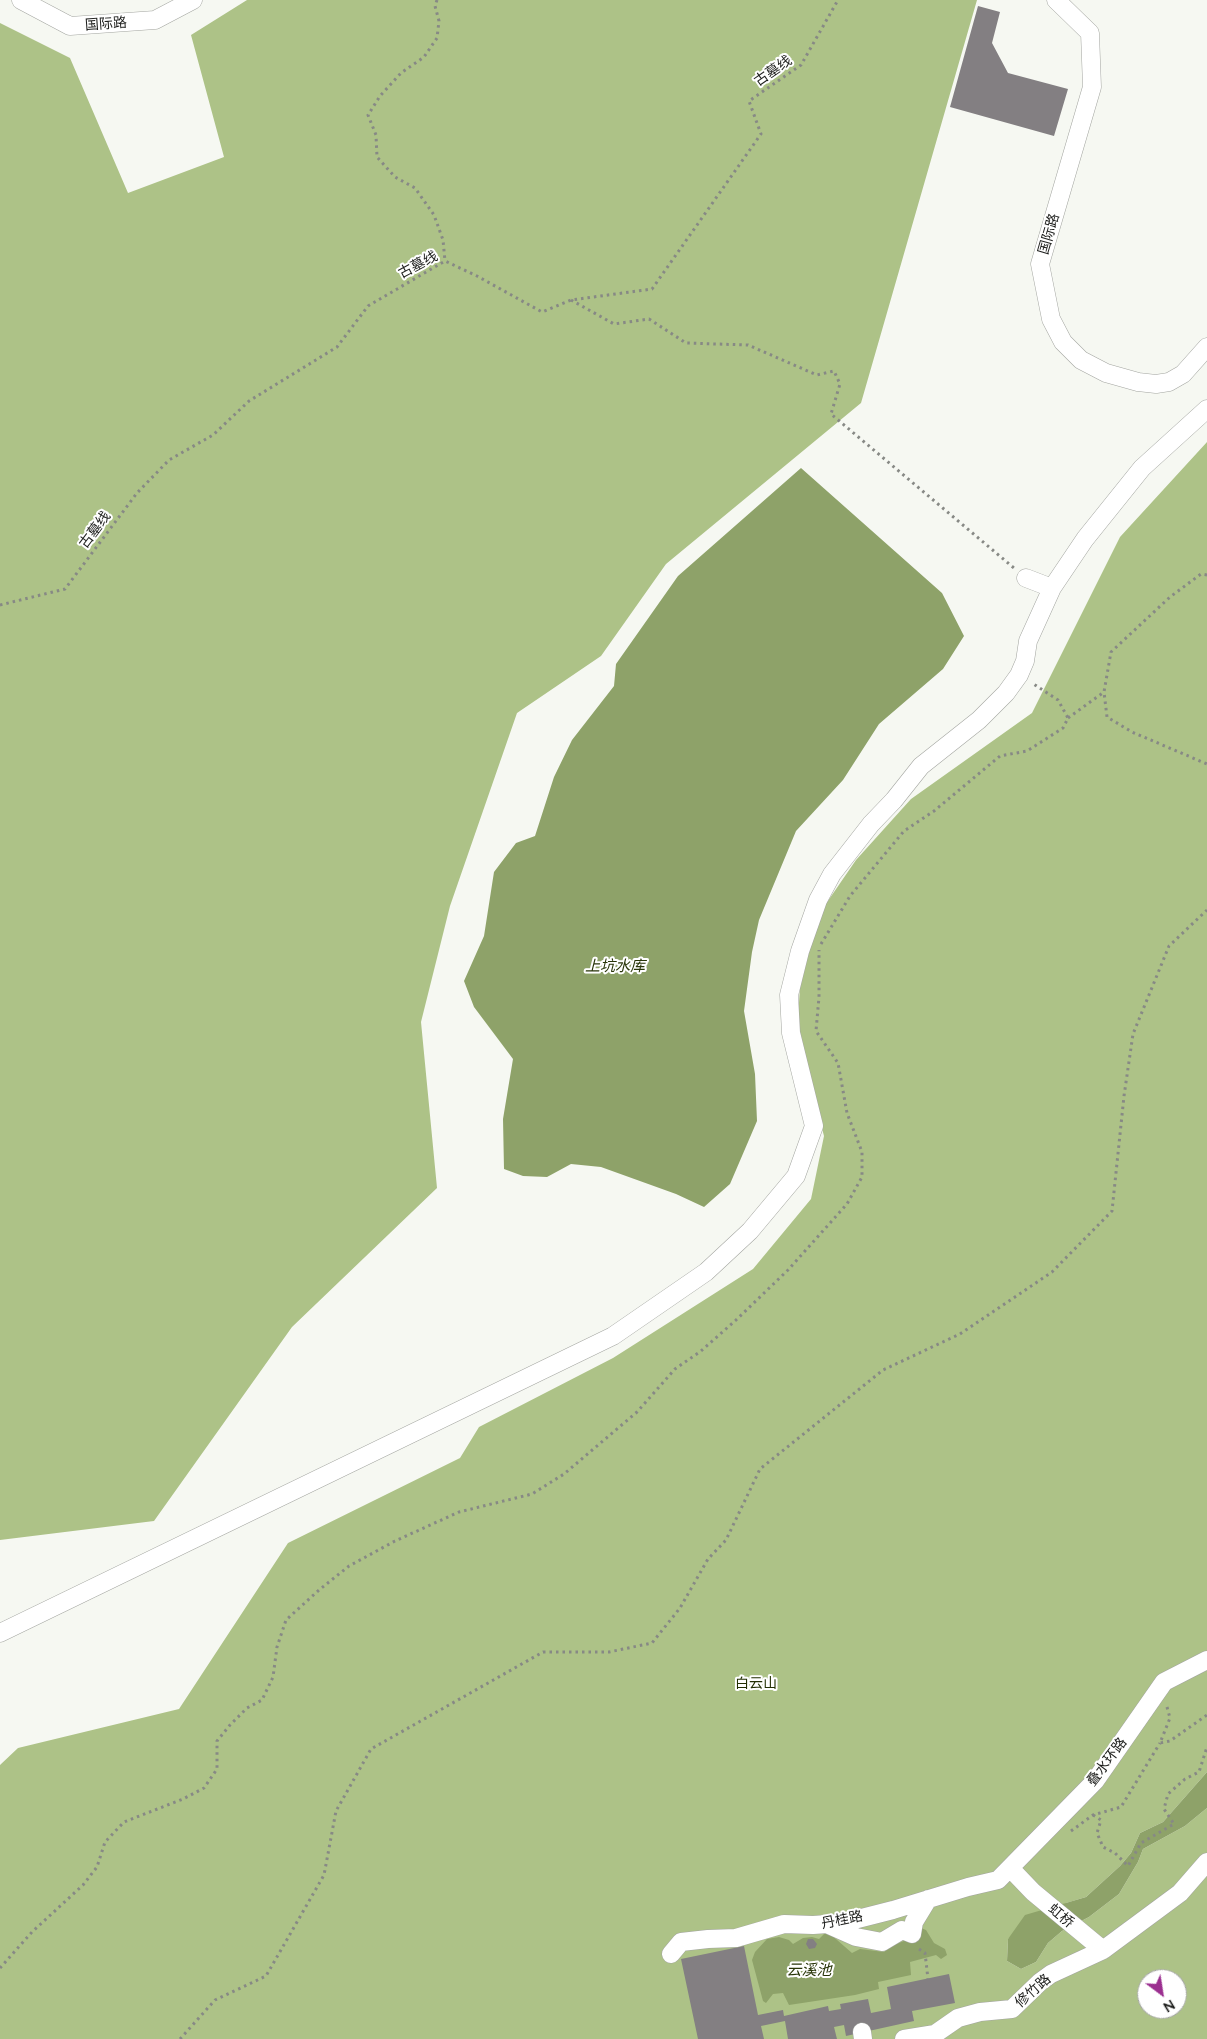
<!DOCTYPE html>
<html>
<head>
<meta charset="utf-8">
<style>
	body { margin:0 }
	#map { position:relative; width:1207px; height:2039px; overflow:hidden; background:#f6f8f2; font-family:Mulish,sans-serif }
	canvas { display:block }
	.north { position:absolute; left:1137px; top:1969px; width:50px; height:50px; box-sizing:border-box; background:#fff; border:1px solid #a4a5a4; border-radius:50%; rotate:149deg; font-size:14px; font-weight:700; line-height:20px; text-align:center; color:#1c1d1b }
	.north::after { content:''; display:block; margin:auto; width:18px; height:22px; background:#9b2f90; clip-path:polygon(50% 0,100% 100%,50% 72%,0 100%) }
</style>
</head>
<body>
<div id="map">
<canvas width="1207" height="2039"></canvas>
<div class="north">N</div>
</div>
<script>
const ctx = document.querySelector('canvas').getContext('2d');
ctx.lineJoin = 'round';
function fillPath(path, color) {
  ctx.fillStyle = color;
  ctx.fill(path, 'evenodd');
}
function poly(rows) {
  const path = new Path2D();
  for (const r of rows) {
    path.moveTo(r[0], r[1]);
    for (let i = 2; i < r.length; i += 2) path.lineTo(r[i], r[i + 1]);
  }
  return path;
}
function stroke(path, color, width, dash) {
  ctx.strokeStyle = color;
  ctx.lineWidth = width;
  ctx.lineCap = dash ? 'butt' : 'round';
  ctx.setLineDash(dash || []);
  ctx.stroke(path);
}
function drawText(font, color, halo, rows, align = 'center') {
  ctx.font = font + ' Mulish,"Noto Sans SC",sans-serif';
  ctx.lineWidth = 4;
  ctx.setLineDash([]);
  ctx.textBaseline = 'middle';
  ctx.strokeStyle = halo;
  ctx.fillStyle = color;
  for (const [text, x, y, turn = 0] of rows) {
    ctx.save();
    ctx.translate(x, y);
    ctx.rotate((+turn || 0) * Math.PI / 180);
    ctx.textAlign = isNaN(turn) ? turn : align;
    if (halo) ctx.strokeText(text, 0, 0);
    ctx.fillText(text, 0, 0);
    ctx.restore();
  }
}
fillPath(poly([
	[247,0,977,0,861,403,666,564,601,656,517,713,450,906,421,1022,437,1188,292,1327,154,1521,0,1540,0,23,70,58,128,193,224,157,191,35],
	[1207,442,1207,1772,1163,1822,1140,1833,1131,1853,1120,1866,1086,1897,1066,1903,1008,1939,1007,1961,1021,1969,1036,1962,1048,1943,1062,1931,1089,1917,1119,1894,1138,1862,1143,1849,1185,1826,1207,1808,1207,2039,0,2039,0,1765,18,1748,179,1709,288,1543,460,1458,479,1427,613,1358,753,1269,811,1199,824,1136,797,1033,801,972,821,911,856,860,911,799,1032,713,1120,537],
	[1147,1979,1177,1979,1177,2009,1147,2009]
]), '#adc287');
fillPath(poly([
	[801,468,942,593,964,636,943,669,879,724,843,780,796,831,759,920,752,952,744,1011,755,1074,757,1121,730,1184,704,1207,676,1194,601,1167,571,1164,547,1177,523,1176,504,1169,503,1119,513,1059,474,1007,464,981,484,936,494,872,516,843,535,836,554,777,572,740,614,686,616,664,678,576],
	[1207,1772,1207,1808,1185,1826,1143,1849,1138,1862,1119,1894,1089,1917,1062,1931,1048,1943,1036,1962,1021,1969,1007,1961,1008,1939,1025,1915,1086,1897,1120,1866,1131,1853,1140,1833,1163,1822],
	[921,1928,926,1930,934,1943,945,1949,947,1955,941,1959,936,1955,910,1962,911,1975,878,1982,879,1989,855,1995,789,2005,783,1993,773,1994,766,2003,763,2001,752,1960,755,1952,767,1939,779,1937,789,1940,793,1944,803,1938,812,1937,819,1939,824,1934,829,1933,852,1953,860,1949,884,1952,891,1946,917,1936]
]), '#8ea269');
fillPath(poly([
	[978,6,1000,12,992,43,1008,73,1068,89,1054,136,950,107],
	[808,1939,813,1939,817,1944,815,1948,809,1949,806,1944],
	[744,1946,758,2015,783,2010,784,2016,828,2006,829,2011,841,2009,840,2004,868,1999,871,2013,891,2009,887,1987,949,1974,955,2003,912,2011,914,2021,846,2036,844,2025,834,2027,837,2039,788,2039,785,2021,761,2026,764,2039,698,2039,681,1959]
]), '#837f82');
const minor = poly([
	[21,0,70,26,155,20,193,0],
	[1056,0,1090,33,1092,87,1040,264,1051,319,1063,342,1081,360,1106,373,1138,382,1156,384,1169,382,1183,374,1207,347],
	[1026,578,1052,588],
	[0,1633,613,1336,706,1272,750,1231,796,1176,814,1126,791,1033,789,995,800,951,818,900,832,874,871,824,894,800,921,766,979,720,1006,693,1019,675,1025,661,1028,641,1052,588,1085,539,1142,468,1207,409],
	[1010,1868,1033,1892,1103,1950,1180,1893,1207,1862],
	[829,1925,856,1937,882,1942,902,1930,912,1934,914,1922,928,1899],
	[671,1954,681,1942,708,1939,736,1938,784,1924,813,1925,842,1923,893,1910,968,1887,998,1880,1095,1781,1164,1682,1207,1660],
	[862,2032,863,2039],
	[904,2039,935,2034,958,2018,980,2012,1012,2009,1040,1982,1051,1974,1103,1950]
]);
stroke(minor, '#a3a5a0', 19);
stroke(poly([
	[437,0,435,6,439,21,437,38,424,57,401,73,380,96,368,115,376,135,377,157,395,177,415,188,434,215,443,240,445,261],
	[571,300,614,324,649,319,686,343,748,345,817,375,834,371,840,384,831,414,1014,568],
	[1207,575,1201,574,1170,597,1111,652,1104,692,1107,717,1132,732,1207,764],
	[0,605,65,589,137,493,169,460,213,435,249,401,337,347,368,306,445,261,477,276,542,312,571,300,652,289,761,134,749,101,801,65,838,0],
	[1068,718,1104,692],
	[821,944,850,896,904,831,934,811,1000,756,1027,751,1063,728,1068,718,1058,700,1032,683],
	[1167,1707,1170,1718,1160,1743,1170,1741,1207,1715],
	[1093,1815,1101,1820,1097,1833,1103,1847,1115,1853,1128,1866,1141,1843,1174,1824,1164,1809,1168,1794,1185,1779,1199,1772,1207,1747],
	[1071,1831,1093,1815,1121,1807,1160,1743],
	[919,1949,925,1953,928,1979],
	[0,1968,32,1932,83,1885,97,1867,105,1842,124,1822,183,1799,204,1788,217,1769,217,1741,230,1725,247,1708,262,1700,273,1677,277,1647,286,1620,319,1590,349,1566,395,1541,459,1512,532,1494,564,1474,637,1412,675,1369,701,1351,736,1320,788,1270,847,1204,862,1177,862,1152,847,1113,838,1063,816,1031,819,997,819,950],
	[180,2039,215,2000,266,1976,324,1875,336,1811,371,1749,543,1652,609,1652,652,1643,680,1608,708,1559,726,1540,760,1469,883,1370,960,1334,1052,1272,1112,1211,1124,1096,1133,1034,1169,946,1207,910]
]), '#878985', 3, [2.5, 4]);
stroke(minor, '#fff', 18);
drawText('14px', '#1c1d1b', '#fff', [
	["国际路",106,24,-4],
	["古墓线",773,71,-35],
	["国际路",1049,234,-74],
	["古墓线",418,265,-28],
	["古墓线",95,530,-53],
	["叠水环路",1107,1762,-53],
	["虹桥",1061,1916,40],
	["丹桂路",842,1920,-11],
	["修竹路",1033,1991,-41]
]);
drawText('14px', '#222e02', '#fff', [
	["白云山",756,1684]
]);
drawText('italic 15px', '#283508', '#fff', [
	["上坑水库",615,966],
	["云溪池",809,1970]
]);
</script>
</body>
</html>
